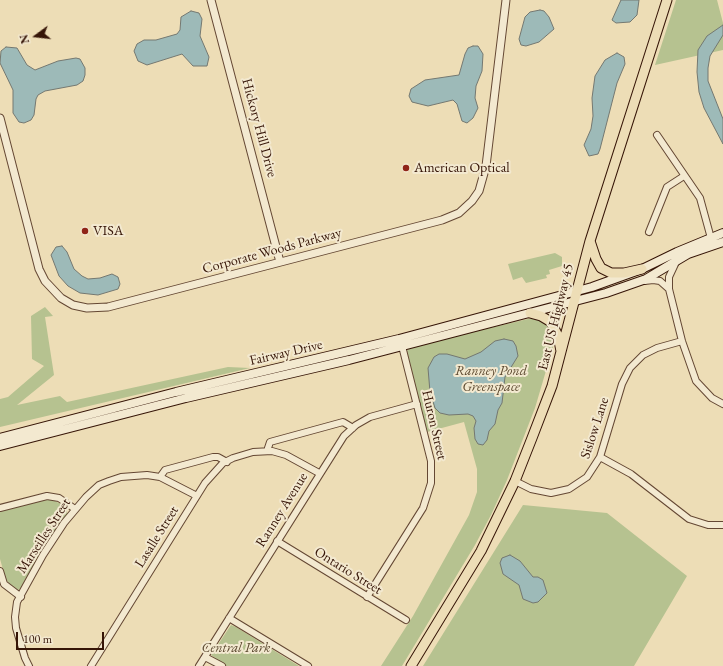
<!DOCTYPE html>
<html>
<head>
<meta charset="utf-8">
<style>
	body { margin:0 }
	#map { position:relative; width:723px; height:666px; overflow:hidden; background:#edddb6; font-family:"EB Garamond",serif }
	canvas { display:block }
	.north { position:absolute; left:16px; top:16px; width:40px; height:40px; -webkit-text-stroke:3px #f3e9d0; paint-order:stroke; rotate:255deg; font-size:11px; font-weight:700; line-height:16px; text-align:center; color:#361507 }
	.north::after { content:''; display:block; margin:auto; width:14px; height:18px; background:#361507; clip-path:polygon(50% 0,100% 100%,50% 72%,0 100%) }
	.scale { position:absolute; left:16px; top:632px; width:88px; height:18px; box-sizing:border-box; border:2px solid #361507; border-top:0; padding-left:5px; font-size:12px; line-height:14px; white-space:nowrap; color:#361507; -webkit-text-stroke:3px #f3e9d0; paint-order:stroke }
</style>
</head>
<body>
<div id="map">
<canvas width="723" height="666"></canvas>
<div class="north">N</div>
<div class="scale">100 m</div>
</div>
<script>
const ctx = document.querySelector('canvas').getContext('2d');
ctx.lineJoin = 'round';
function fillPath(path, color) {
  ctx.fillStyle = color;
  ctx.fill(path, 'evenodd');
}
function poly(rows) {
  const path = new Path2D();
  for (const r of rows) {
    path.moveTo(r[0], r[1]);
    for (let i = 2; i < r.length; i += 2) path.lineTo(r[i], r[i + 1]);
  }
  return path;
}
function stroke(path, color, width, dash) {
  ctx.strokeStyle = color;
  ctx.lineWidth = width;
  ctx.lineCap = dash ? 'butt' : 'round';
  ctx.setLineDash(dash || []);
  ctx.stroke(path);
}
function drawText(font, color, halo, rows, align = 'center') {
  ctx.font = font + ' "EB Garamond",serif';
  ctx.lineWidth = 4;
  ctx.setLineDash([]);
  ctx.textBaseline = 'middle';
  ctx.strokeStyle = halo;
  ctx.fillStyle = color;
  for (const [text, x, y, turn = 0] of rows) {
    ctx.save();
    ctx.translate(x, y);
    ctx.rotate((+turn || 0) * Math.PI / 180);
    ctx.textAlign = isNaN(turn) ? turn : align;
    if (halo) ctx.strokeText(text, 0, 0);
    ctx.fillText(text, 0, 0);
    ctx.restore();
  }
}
fillPath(poly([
	[676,0,717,0,723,23,723,50,655,65],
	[555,253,562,257,562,266,549,270,550,274,546,275,547,278,526,283,522,277,513,280,508,264],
	[45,307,53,316,45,317,54,375,17,405,60,396,67,402,228,367,250,368,0,427,0,399,8,397,44,366,32,359,31,316],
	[532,318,544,322,550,328,553,337,553,347,535,408,507,480,491,515,475,545,402,666,381,666,413,616,444,560,469,515,477,492,477,469,464,422,427,432,407,356,407,351,410,347],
	[51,499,67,507,67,515,22,587,17,591,6,580,0,559,0,511],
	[523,505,607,513,687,576,634,666,423,666],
	[231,625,236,627,299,666,225,666,211,655]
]), '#b6c290');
const water = poly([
	[621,0,639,0,637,15,630,22,616,23,612,20,621,0],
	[540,10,544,11,549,17,554,29,539,42,526,46,521,45,519,39,525,17,530,12,540,10],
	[191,11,199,13,202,19,200,36,209,57,207,66,193,66,182,54,147,65,138,61,134,51,137,44,144,40,156,40,177,34,180,30,181,17,191,11],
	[723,25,723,35,710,56,708,68,708,81,723,119,723,144,704,108,699,92,697,72,698,50,707,36,723,25],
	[473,46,478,46,483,54,482,71,476,86,475,98,478,108,473,118,467,123,462,121,457,104,453,100,428,106,412,102,409,96,411,89,425,80,459,75,465,54,468,48,473,46],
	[6,47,17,48,27,65,35,70,58,61,76,58,80,59,85,68,85,75,83,81,77,85,45,91,38,95,36,99,34,115,31,120,24,123,19,122,13,113,13,90,0,63,1,51,6,47],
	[617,53,624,57,625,64,617,83,600,149,598,154,589,156,584,145,591,129,593,116,592,98,595,76,605,60,617,53],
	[62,246,67,252,74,269,82,276,88,279,100,278,112,274,118,277,120,284,118,289,98,295,80,293,68,286,59,276,51,255,56,247,62,246],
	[504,339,513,341,516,346,518,356,505,377,502,403,498,410,495,424,489,431,487,440,483,445,478,444,475,439,474,428,476,421,473,416,468,414,449,415,440,413,435,408,430,392,428,368,434,357,439,354,447,354,465,359,481,352,495,341,504,339],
	[510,555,520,561,533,577,538,577,543,580,547,593,538,602,533,603,523,599,519,585,503,574,500,563,502,558,510,555]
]);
fillPath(water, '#9dbab8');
stroke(water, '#747871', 1);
const minor = poly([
	[657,135,700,198,712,242],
	[649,232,667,187,684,176],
	[645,281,653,280,660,281,669,289,669,277,676,262],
	[669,289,682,341,696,381,712,398,723,404],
	[267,451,270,442,343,422,353,428],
	[600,457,631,474,689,519,708,525,723,525],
	[160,477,165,470,213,457,218,457,227,462],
	[515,481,531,489,551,493,569,489,587,477,600,457,622,384,630,368,643,355,657,348,682,341],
	[0,508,47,496,59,498,75,509],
	[277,541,406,620],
	[0,571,4,584,21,597],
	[367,597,423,508,431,483,431,461,401,342],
	[229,618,308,666],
	[205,657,222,666],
	[29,666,25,658,16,628,15,617,17,602,43,555,64,523,86,497,99,485,109,481,121,477,147,475,160,477,197,496],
	[91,666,205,483,223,463,233,458,253,452,272,451,286,455,319,473],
	[199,666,344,436,356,425,370,417,417,404]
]);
const tertiary = poly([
	[211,0,280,262],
	[0,118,39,269,45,281,61,298,73,305,87,308,108,307,442,220,459,213,472,201,479,191,486,166,506,0]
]);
const secondary = poly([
	[0,438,176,392,399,339,592,287,642,269,677,252,723,233],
	[0,446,186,398,349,360,606,293,646,279,688,254,723,242]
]);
const primary = poly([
	[590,241,596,259,601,268,611,273,624,273,642,269],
	[530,313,541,316,551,322,558,336,561,351],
	[411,666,481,551,515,481,532,438,552,386,590,241,667,0]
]);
stroke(minor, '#644733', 8);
stroke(tertiary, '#644733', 9);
stroke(secondary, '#361507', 10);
stroke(primary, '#361507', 11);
stroke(minor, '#f3e9d0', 6);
stroke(tertiary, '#f3e9d0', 7);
stroke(secondary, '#f3e9d0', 8);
stroke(primary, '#edddb6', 9);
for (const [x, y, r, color] of [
	[406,168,4,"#8f2418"],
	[85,231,4,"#8f2418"]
]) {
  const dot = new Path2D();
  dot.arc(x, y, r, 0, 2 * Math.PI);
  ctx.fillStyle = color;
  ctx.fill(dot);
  stroke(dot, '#f3e9d0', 1.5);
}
drawText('14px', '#361507', '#f3e9d0', [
	["Hickory Hill Drive",259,128,75],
	["Corporate Woods Parkway",272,251,-15],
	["East US Highway 45",556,317,-76],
	["Fairway Drive",286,353,-13],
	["Huron Street",434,425,77],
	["Sislow Lane",595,428,-72],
	["Ranney Avenue",282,510,-58],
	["Marseilles Street",44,536,-57],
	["Lasalle Street",157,537,-58],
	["Ontario Street",348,571,32]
]);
drawText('14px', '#361507', '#f3e9d0', [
	["American Optical",414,168],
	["VISA",93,231]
], 'left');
drawText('italic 14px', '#5c4930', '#f3e9d0', [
	["Ranney Pond",491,371],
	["Greenspace",491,387],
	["Central Park",236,648]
]);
</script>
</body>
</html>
